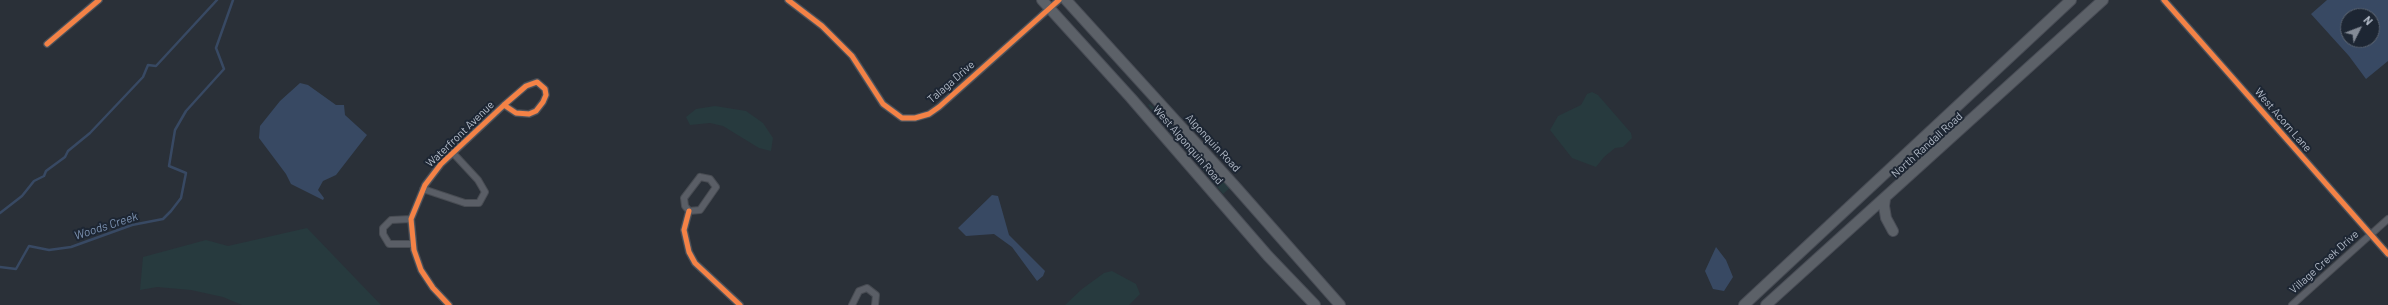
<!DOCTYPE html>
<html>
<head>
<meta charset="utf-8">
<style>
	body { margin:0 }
	#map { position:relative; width:2388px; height:305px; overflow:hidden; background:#2a3038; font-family:Barlow,sans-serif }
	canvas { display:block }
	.north { position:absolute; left:2340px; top:8px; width:40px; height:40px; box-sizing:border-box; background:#1d2633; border:1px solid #59626f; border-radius:50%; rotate:48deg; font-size:11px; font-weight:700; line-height:16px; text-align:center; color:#b4bcc9 }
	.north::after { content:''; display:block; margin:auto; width:14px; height:18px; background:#848b96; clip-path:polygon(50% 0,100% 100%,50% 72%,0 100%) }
</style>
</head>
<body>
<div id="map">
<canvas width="2388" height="305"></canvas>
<div class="north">N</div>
</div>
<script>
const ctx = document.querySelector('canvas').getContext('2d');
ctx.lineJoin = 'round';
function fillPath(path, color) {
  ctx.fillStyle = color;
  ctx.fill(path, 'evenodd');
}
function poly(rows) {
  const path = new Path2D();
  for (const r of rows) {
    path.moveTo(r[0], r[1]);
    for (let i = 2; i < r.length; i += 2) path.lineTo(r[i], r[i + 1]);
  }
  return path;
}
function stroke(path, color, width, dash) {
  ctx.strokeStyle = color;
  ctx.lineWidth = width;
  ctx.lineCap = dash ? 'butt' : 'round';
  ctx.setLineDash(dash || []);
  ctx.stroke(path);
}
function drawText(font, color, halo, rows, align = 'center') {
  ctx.font = font + ' Barlow,sans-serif';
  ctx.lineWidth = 4;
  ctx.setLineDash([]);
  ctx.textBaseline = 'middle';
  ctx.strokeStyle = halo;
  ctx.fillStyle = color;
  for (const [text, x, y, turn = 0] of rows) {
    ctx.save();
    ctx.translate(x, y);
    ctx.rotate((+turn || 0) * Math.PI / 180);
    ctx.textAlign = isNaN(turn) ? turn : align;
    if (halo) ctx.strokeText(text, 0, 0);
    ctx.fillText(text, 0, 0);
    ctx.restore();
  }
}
fillPath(poly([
	[1592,92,1598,95,1631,133,1632,138,1623,147,1615,148,1604,157,1596,167,1572,158,1550,130,1558,116,1581,105,1587,94],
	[1150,104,1231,187,1223,194,1148,105],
	[715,106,746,111,763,123,773,138,771,151,759,148,723,126,710,123,690,125,686,117,696,109],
	[307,228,381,305,242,305,223,297,191,290,157,287,140,290,143,257,206,240,228,246],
	[1112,271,1136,284,1140,294,1129,305,1065,305,1082,289,1104,273]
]), '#273a3e');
fillPath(poly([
	[2327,0,2388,0,2388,61,2366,79,2349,56,2311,14],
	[2348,16,2372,16,2372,40,2348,40],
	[300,83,308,85,336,105,344,105,345,115,367,135,336,175,323,181,318,190,324,198,323,200,291,184,286,174,259,138,260,126,280,101],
	[992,195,998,196,1009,235,1045,271,1043,276,1037,281,1012,247,994,234,966,236,958,228],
	[1716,247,1726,260,1733,277,1724,291,1713,289,1705,271]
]), '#384963');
stroke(poly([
	[0,213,22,196,34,181,44,176,46,171,65,157,68,151,90,133,143,77,148,65,156,66,217,0],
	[0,267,16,269,29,246,49,250,71,247,132,225,163,219,171,211,181,198,186,173,169,166,175,130,186,111,224,69,216,48,233,0]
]), '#384963', 2.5);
const street = poly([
	[788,0,822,26,852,56,883,104,902,118,915,118,929,114,939,107,1059,0],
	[2164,0,2388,254],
	[47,44,99,0],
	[700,177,710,179,716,187,700,210,689,211,685,206,684,198,700,177],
	[423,189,465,203,479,203,485,192,478,180,453,153],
	[689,211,684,230,689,252,695,263,740,305],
	[411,219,391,220,383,228,383,234,389,244,413,244],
	[449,305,433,288,421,270,414,250,411,219,425,185,441,164,504,105,526,86,537,82,545,89,546,95,543,102,536,111,529,114,516,113,504,105],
	[852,305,859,291,867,288,876,295,875,305],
	[2292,305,2388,219]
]);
const primary = poly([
	[1042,0,1131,98,1268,256,1315,305],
	[1066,0,1235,186,1340,305],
	[1885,199,1884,206,1886,218,1893,231],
	[1744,305,2071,0],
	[1766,305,2103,0]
]);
stroke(street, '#484c53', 8);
stroke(primary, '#484c55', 12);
stroke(street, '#5a5e66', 6);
stroke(primary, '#5c6168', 10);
stroke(poly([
	[788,0,822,26,852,56,883,104,902,118,915,118,929,114,939,107,1059,0],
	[2164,0,2388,254],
	[47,44,99,0],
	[689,211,684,230,689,252,695,263,740,305],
	[449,305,433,288,421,270,414,250,411,219,425,185,441,164,504,105,526,86,537,82,545,89,546,95,543,102,536,111,529,114,516,113,504,105]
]), '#f48246', 5);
drawText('11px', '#b4bcc9', '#1d2633', [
	["Talaga Drive",951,82,-41],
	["West Acorn Lane",2283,120,49],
	["Waterfront Avenue",460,134,-44],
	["Algonquin Road",1213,143,47],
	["West Algonquin Road",1188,145,49],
	["North Randall Road",1927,145,-42],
	["Village Creek Drive",2324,262,-42]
]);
drawText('italic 12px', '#7c92b1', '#1d2633', [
	["Woods Creek",106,226,-18]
]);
</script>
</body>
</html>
